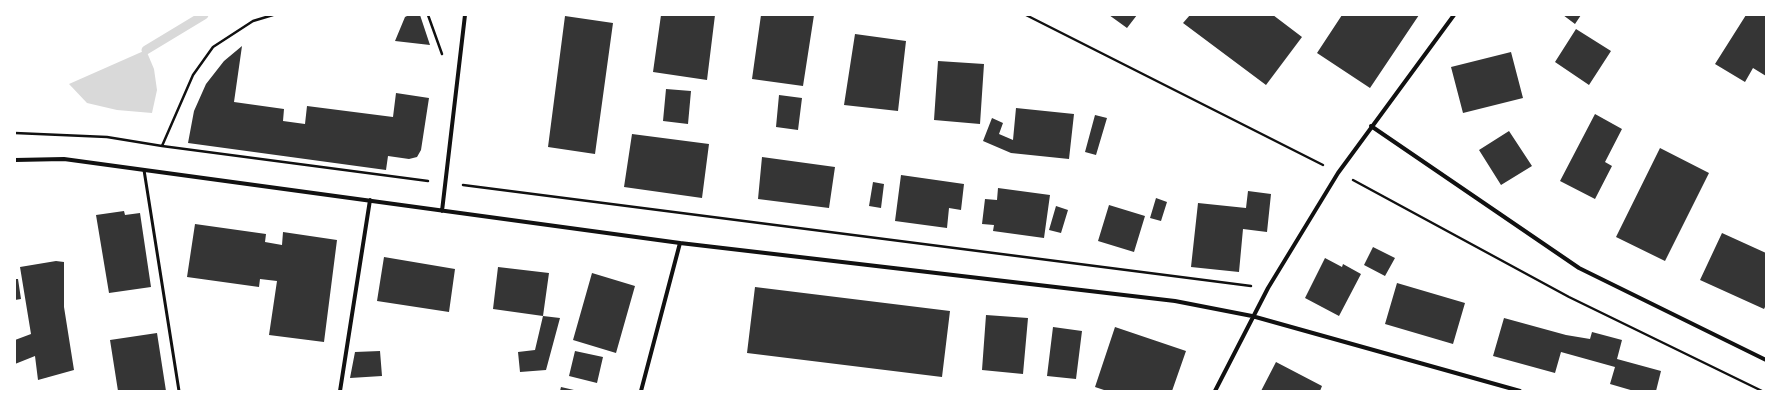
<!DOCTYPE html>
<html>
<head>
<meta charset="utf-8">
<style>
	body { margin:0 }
	#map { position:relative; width:1781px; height:406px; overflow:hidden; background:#fff; font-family:"Golos Text",sans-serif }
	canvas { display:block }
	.frame { position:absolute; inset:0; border:16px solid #fff; pointer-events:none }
</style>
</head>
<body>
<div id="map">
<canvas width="1781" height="406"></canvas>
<div class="frame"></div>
</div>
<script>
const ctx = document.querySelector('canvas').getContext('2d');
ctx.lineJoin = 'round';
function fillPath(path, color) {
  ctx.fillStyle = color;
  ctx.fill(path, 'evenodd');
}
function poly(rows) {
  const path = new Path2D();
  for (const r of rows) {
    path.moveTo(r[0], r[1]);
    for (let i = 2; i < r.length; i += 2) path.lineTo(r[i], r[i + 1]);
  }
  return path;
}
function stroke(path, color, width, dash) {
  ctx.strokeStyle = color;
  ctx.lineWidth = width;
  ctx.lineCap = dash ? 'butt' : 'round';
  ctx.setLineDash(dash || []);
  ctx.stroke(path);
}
fillPath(poly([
	[146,50,154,69,157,90,152,113,117,110,87,103,69,84]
]), '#d9d9d9');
stroke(poly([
	[146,50,204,15]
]), '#d9d9d9', 9);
fillPath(poly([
	[409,15,420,15,430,45,395,41,405,17],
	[661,15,715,15,707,80,653,72],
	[761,15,814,15,803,86,752,79],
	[1109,15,1137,15,1127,28],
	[1190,15,1273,15,1302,37,1266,85,1183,23],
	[1342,15,1419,15,1370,88,1317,53],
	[1563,15,1581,15,1575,24],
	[1746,15,1766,15,1766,76,1753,68,1745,82,1715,64],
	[565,16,613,23,595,154,548,147],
	[1576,29,1611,51,1589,85,1555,62],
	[855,34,906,41,898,111,844,105],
	[242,46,234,102,284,109,283,121,305,124,307,106,393,117,396,93,429,98,421,150,417,157,409,159,388,156,386,170,188,143,194,111,206,84,224,61],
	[1511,52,1523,98,1463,113,1451,67],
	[938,61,984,64,980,124,934,120],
	[666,89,691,91,688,124,663,121],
	[779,95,802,98,798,130,776,127],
	[1016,108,1074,114,1069,159,1011,153,983,141,992,118,1003,123,999,134,1013,140],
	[1595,114,1622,129,1605,162,1612,166,1595,199,1560,181],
	[1095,115,1107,118,1096,155,1085,152],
	[1509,131,1532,166,1501,185,1479,150],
	[632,134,709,144,702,198,624,187],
	[1660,148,1709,173,1665,261,1616,237],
	[762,157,835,167,829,208,758,199],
	[901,175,964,184,961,210,949,208,947,228,895,221],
	[873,182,884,184,881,208,869,206],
	[998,188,1050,195,1044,238,993,231,994,225,982,224,985,199,997,200],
	[1248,191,1271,194,1267,232,1243,229,1239,272,1191,267,1198,203,1246,208],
	[1156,198,1167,202,1161,221,1150,218],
	[1109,205,1145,216,1134,252,1098,241],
	[1056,206,1068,210,1061,233,1049,230],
	[124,211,125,215,140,213,151,287,109,293,96,215],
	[195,224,266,234,265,242,282,245,283,232,337,240,324,342,269,335,277,281,260,279,259,287,187,277],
	[1722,233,1766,253,1766,305,1764,309,1700,280],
	[1373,247,1395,258,1385,276,1364,265],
	[384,257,455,269,449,312,377,301],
	[1325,258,1342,267,1343,264,1361,274,1339,316,1305,298],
	[56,261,64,262,64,307,74,370,38,380,35,356,15,364,15,340,31,334,20,267],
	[498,267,549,273,543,316,493,309],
	[592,273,635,286,616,353,573,340],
	[15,279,18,279,21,299,15,300],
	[1397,283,1465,303,1453,344,1385,324],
	[755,287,950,311,942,377,747,353],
	[986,315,1028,318,1023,374,982,370],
	[543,316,560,318,546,370,520,372,518,352,535,350],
	[1504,318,1566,335,1590,339,1592,332,1622,340,1617,359,1661,371,1656,391,1634,391,1610,384,1615,367,1561,352,1555,373,1493,356],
	[1053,327,1082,331,1076,379,1047,376],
	[1115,327,1186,351,1172,391,1107,391,1095,387],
	[157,333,166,391,118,391,110,340],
	[380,351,382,376,350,378,355,352],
	[575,351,603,357,597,383,569,376],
	[1276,362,1322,386,1320,391,1261,391],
	[561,387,574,390,574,391,560,391]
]), '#353535');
stroke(poly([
	[428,15,442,54],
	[1026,15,1323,165],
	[15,133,107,137,162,146,428,181],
	[162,146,193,75,213,47,253,21,273,15],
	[1353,180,1569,297,1762,391],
	[463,185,1251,286]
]), '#111', 2.5);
stroke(poly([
	[144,170,179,391]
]), '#111', 3);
stroke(poly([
	[1371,126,1579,268,1766,360],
	[15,160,64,159,680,243,1175,301,1252,316,1520,391],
	[442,211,465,15],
	[340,391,370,200],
	[641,391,680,243],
	[1215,391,1268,288,1338,173,1454,15]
]), '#111', 4);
</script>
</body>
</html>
